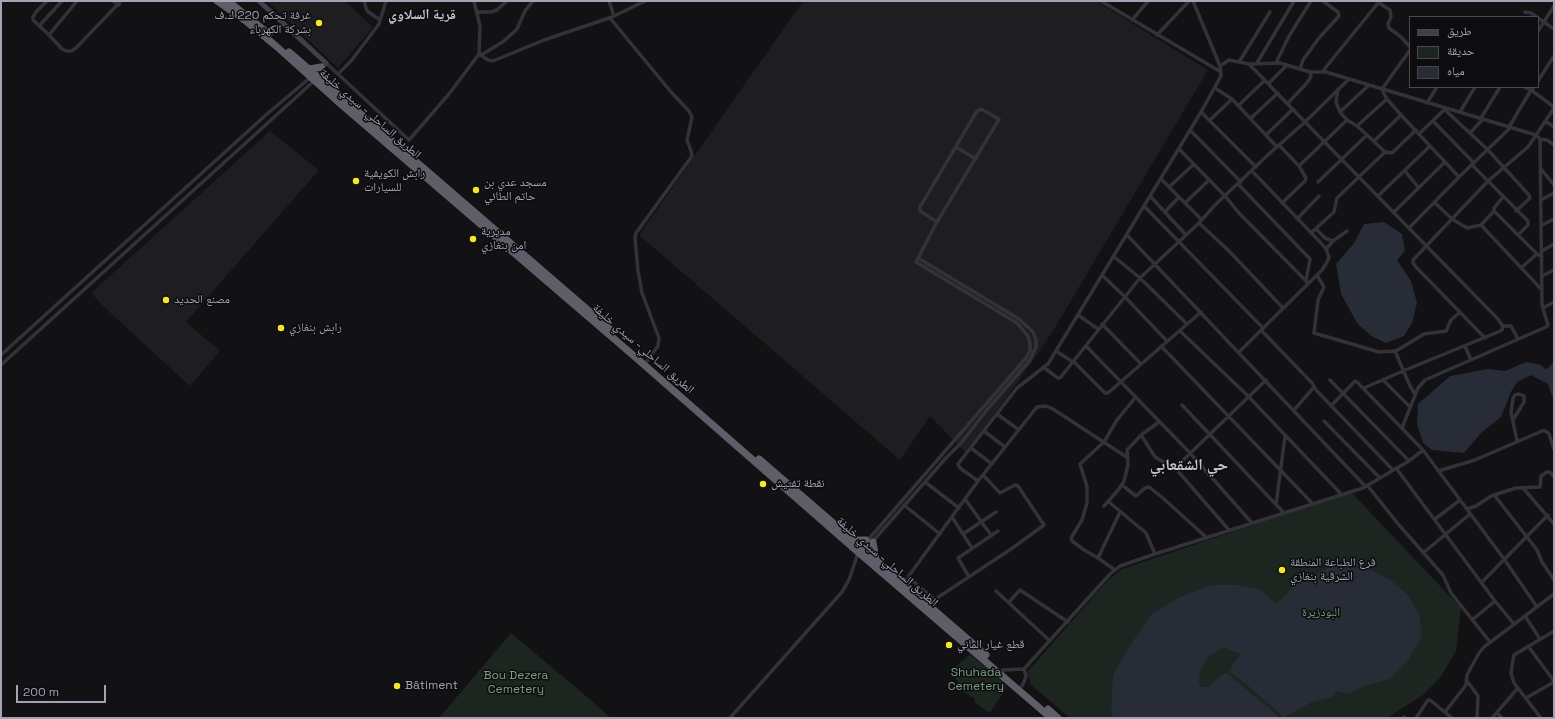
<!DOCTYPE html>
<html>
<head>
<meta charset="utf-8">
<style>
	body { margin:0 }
	#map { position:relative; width:1555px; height:719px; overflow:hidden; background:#121113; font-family:"Space Grotesk","Noto Naskh Arabic",sans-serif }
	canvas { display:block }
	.frame { position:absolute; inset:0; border:2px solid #a2a3b4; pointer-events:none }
	.legend { position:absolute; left:1409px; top:16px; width:130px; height:72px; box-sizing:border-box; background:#0d0c0e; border:1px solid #494850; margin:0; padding:5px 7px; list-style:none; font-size:12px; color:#a2a3b4 }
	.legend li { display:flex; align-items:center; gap:8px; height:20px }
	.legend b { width:20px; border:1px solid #494850 }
	.scale { position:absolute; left:16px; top:685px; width:90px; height:18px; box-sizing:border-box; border:2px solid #a2a3b4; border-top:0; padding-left:5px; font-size:12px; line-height:14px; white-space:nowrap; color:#a2a3b4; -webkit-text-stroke:3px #0d0c0e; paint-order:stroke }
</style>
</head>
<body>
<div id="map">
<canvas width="1555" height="719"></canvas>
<div class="frame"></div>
<ul class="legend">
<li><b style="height:5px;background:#404048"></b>طريق</li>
<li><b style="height:11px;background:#1d2520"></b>حديقة</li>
<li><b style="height:11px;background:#272c36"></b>مياه</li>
</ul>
<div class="scale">200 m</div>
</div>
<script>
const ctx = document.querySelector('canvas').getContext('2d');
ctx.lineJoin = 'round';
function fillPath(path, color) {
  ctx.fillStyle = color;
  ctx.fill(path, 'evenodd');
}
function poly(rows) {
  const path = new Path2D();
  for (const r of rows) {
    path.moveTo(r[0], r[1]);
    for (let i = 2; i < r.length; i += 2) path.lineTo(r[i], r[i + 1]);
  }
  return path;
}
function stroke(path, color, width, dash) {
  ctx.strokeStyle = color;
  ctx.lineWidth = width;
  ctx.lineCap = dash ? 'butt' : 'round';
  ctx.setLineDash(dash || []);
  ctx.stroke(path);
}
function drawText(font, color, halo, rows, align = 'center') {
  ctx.font = font + ' "Space Grotesk","Noto Naskh Arabic",sans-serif';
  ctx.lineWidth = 3;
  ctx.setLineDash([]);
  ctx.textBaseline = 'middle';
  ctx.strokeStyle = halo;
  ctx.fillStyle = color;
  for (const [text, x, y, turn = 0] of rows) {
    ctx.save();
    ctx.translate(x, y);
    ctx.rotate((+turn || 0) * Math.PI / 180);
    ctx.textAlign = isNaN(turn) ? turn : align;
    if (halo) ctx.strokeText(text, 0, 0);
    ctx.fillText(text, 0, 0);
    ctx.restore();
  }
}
fillPath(poly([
	[267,1,345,1,373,27,338,68],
	[803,1,1096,1,1208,70,1056,326,1035,358,966,453,930,416,900,460,639,235],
	[270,131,319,170,186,322,220,351,190,386,105,308,91,293]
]), '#1e1d20');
fillPath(poly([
	[1351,492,1461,608,1456,651,1440,678,1423,695,1387,718,1070,718,1031,685,1027,672,1108,580,1122,569],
	[511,633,580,691,611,718,439,718],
	[970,654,1005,684,1006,689,991,711,988,712,974,702,975,699,964,692,951,671]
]), '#1d2520');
fillPath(poly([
	[1384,222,1402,234,1405,251,1397,260,1411,281,1417,303,1412,323,1404,336,1386,343,1371,336,1357,323,1341,294,1336,264,1354,243,1364,224],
	[1554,349,1554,402,1548,384,1531,375,1517,382,1511,392,1501,417,1481,433,1464,453,1432,450,1423,443,1417,424,1418,404,1450,376,1488,369,1505,371,1526,362,1541,365,1545,369,1548,368,1553,362,1553,350],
	[1338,563,1360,565,1389,579,1408,595,1419,614,1422,636,1408,660,1390,679,1363,686,1349,694,1337,691,1330,698,1312,702,1284,717,1247,685,1230,672,1232,665,1240,655,1239,653,1229,650,1227,647,1220,649,1206,659,1200,672,1199,683,1201,687,1208,687,1220,676,1227,673,1269,708,1279,718,1114,718,1111,713,1113,675,1129,647,1152,614,1180,597,1211,585,1237,585,1260,589,1276,604,1283,598,1293,586]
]), '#272c36');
stroke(poly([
	[47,1,36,12,33,17,33,20,49,35,62,49,67,51,71,51,76,48,121,1],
	[113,1,119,5],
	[364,1,367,11,380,20],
	[474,1,480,26,479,54,488,60,493,61,544,40,612,17,645,1],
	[609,1,614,16],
	[1101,1,1221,72],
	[1376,1,1390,10,1391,17,1388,24,1389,28,1401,37,1410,47],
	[477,12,491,12,497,10,507,1],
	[1525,12,1531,13,1537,17],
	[610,18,671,92,689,111,692,117,687,140,691,151,692,156,636,233,635,238,638,271,642,293,659,338,658,346,647,361],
	[1538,18,1554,29],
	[1132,20,1148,1],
	[39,26,62,1],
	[1538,31,1554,6],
	[49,35,77,1],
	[1157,35,1189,1],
	[1410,50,1382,89,1383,92,1387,99,1401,115,1459,177],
	[1239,62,1270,12],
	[326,63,409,140,449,94,479,54,483,54,504,41,517,29,525,11,533,1],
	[1257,63,1294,1],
	[1276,63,1289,36,1311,1],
	[1249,64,1305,122,1497,318,1503,326,1502,330,1498,332,1403,371,1364,388],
	[1220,66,1229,60,1249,64,1280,63,1310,72,1326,72,1536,135,1540,139,1542,305,1548,325,1546,327,1425,380,1418,388,1402,428],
	[1300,69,1303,60,1319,38,1339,16,1338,12,1323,1],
	[1322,72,1378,3],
	[338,74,351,61,379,24,386,1],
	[1538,81,1554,56],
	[1269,83,1287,65],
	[1534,87,1531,90,1554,107],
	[1215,88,1232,99,1277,147],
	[1288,103,1306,84,1311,77,1310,72],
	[1427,103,1437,87],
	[1239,105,1265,80],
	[1444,109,1488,150,1529,195,1530,198,1516,211],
	[1201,112,1256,167],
	[1340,112,1369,85],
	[1460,112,1475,87],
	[1251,118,1278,93],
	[1481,118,1500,87],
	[1210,120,1232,99],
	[1433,121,1474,163],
	[1545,121,1554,127],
	[1357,126,1387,99],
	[1509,127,1531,90,1524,87],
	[1190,130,1241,182],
	[1470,133,1483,119],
	[1419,134,1445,109],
	[1266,135,1293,109],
	[1540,139,1547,140,1554,145],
	[1374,141,1401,115],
	[1279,145,1299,166,1306,178,1305,181,1282,203],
	[956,147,976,159],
	[1179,149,1225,196,1239,213,1308,283],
	[1385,152,1392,153,1416,130],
	[1472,165,1528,221,1528,225,1518,235],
	[1299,166,1347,120],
	[1541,169,1554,185],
	[1405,171,1419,188],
	[1161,179,1202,220],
	[1318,182,1367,135],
	[1238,184,1310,259,1306,281],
	[1169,187,1194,164],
	[1150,196,1186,235],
	[1378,196,1430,146],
	[1503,197,1494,208,1494,211,1537,254,1542,257],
	[1541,200,1554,193],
	[1185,203,1209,180],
	[1435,203,1452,219,1467,228,1481,225,1494,211],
	[1144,206,1263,328],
	[1165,212,1179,197],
	[1394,212,1445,162],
	[1297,219,1319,196],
	[1199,223,1228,250,1283,308],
	[1481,225,1542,290],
	[1542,225,1554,219],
	[1409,228,1459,177,1511,127],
	[1316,229,1325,238,1333,241],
	[1311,233,1334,212,1337,198,1385,152,1367,135,1357,126,1347,120,1340,112,1336,102,1338,89],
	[1127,235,1365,486],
	[1326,249,1333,241,1347,231],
	[1542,251,1554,244],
	[1113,256,1140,278,1187,324],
	[1521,268,1537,254],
	[1102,275,1125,297,1167,341],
	[1317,275,1324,287,1318,300,1314,333,1379,352,1395,351,1410,386,1415,394],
	[1542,276,1554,270],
	[1543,308,1554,302],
	[1078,315,1098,329],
	[1102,324,1141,364],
	[1503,326,1511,326,1518,339],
	[1261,330,1312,383,1316,390,1393,470],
	[1180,331,1248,396,1341,494],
	[1485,338,1416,267,1413,263,1413,260,1488,181,1528,147,1554,108],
	[1086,346,1190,453,1252,523],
	[1161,346,1312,503],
	[1465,346,1471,360],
	[1056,351,1073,362],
	[1396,351,1424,334,1446,331,1451,320,1460,312],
	[1239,352,1322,270,1327,262,1329,257,1326,249,1321,243,1252,171],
	[1,355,267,114,311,77],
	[1073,361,1105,393,1108,393,1201,312],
	[1,365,314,81],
	[1043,367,1058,378,1060,378,1140,278,1199,223,1215,205,1270,153,1305,122,1349,79],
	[1330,380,1409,461],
	[1383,380,1410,407],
	[1182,405,1284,513],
	[1294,410,1314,387],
	[997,414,1019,430],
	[1513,420,1524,402,1524,396,1519,394,1515,395,1513,398,1511,412,1517,441],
	[1324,421,1379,477],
	[984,431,1005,447],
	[1141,435,1155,457,1177,470,1229,530],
	[971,448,992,464],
	[1423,450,1504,559,1537,607],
	[1175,468,1266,380],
	[1396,468,1495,601,1514,624],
	[1438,471,1475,460,1542,431,1546,431,1549,434,1554,449],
	[978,481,960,468,958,464,1017,388,1048,364,1201,112,1221,76,1220,66,1193,1],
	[925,482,959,508],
	[1122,485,1136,496,1145,488,1149,487,1164,499,1207,538],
	[1367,485,1399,525,1443,575,1451,593,1490,642],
	[1523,488,1554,524],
	[1495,496,1537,550,1542,562,1554,580],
	[965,499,991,535],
	[1109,502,1146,533,1155,554],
	[904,505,940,534],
	[1276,505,1285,436],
	[1104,506,1119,489,1124,481,1128,465,1127,450,1129,448,1141,435,1159,422],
	[1467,509,1476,506,1491,496,1516,488,1540,487,1541,476,1547,472,1550,472,1554,477],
	[952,517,972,548],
	[1435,519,1460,500],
	[963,534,996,512],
	[861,548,1026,358,1030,351,1030,344,1028,336,1017,323,916,262,937,222,998,121,999,119,981,109,977,111,920,207,920,211,937,222],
	[865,550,946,458,961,443,986,411,1030,360,1036,347,1036,340,1033,332,1019,319,918,258],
	[1423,553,1470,514],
	[1098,558,1120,512],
	[1115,570,1098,558,1084,550,1072,541,1071,538,1082,520,1087,503,1087,487,1080,464,1104,442,1117,420,1135,398],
	[969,577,958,558,998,531],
	[1482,582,1548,515],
	[996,591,1050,641],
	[935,600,908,577,978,481,1037,407,1046,406,1053,409,1128,458],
	[1009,602,1020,590,1068,622],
	[928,604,1014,547,1044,525,1018,486,1015,485,1000,493,983,475],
	[1525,616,1540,639],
	[1472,620,1495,601],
	[1528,646,1554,681],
	[1003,670,1024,669,1110,574,1120,566,1155,554,1363,488,1409,461,1423,450,1357,382,1355,381,1331,406],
	[1467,681,1478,696,1477,718],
	[1022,686,1026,677,1024,669],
	[1526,698,1554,682],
	[1445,712,1466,685,1467,675,1479,653,1484,647,1554,594],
	[1497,713,1502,718],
	[1404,717,1405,718],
	[730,718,842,592,849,580,858,553],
	[1416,718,1428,700,1430,700,1452,718],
	[1492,718,1518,688],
	[1541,718,1514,683,1511,673,1512,666,1514,655,1554,631]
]), '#333238', 3.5);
stroke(poly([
	[259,1,326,63,320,69]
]), '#404048', 5);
stroke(poly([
	[217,1,247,22,276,46,336,100,634,356,858,552,1051,718],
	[228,1,269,34],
	[289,52,611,330],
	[309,69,321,67],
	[759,459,986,655],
	[853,540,866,540],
	[873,542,876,560],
	[1048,709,1058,718]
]), '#5e5e69', 7);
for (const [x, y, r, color] of [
	[319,23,4,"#f5e626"],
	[356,181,4,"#f5e626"],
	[476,190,4,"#f5e626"],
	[473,239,4,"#f5e626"],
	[166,300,4,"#f5e626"],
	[281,328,4,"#f5e626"],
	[763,484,4,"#f5e626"],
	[1282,570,4,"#f5e626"],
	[949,645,4,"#f5e626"],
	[397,686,4,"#f5e626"]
]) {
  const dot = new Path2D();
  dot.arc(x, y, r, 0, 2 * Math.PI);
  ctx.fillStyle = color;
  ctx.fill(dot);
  stroke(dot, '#0d0c0e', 1.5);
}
drawText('12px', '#a2a3b4', '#0d0c0e', [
	["غرفة تحكم 220 ك.ف",311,16,"right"],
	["بشركة الكهرباء",311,30,"right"],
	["رابش الكويفية",364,174],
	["للسيارات",364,188],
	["مسجد عدي بن",484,183],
	["حاتم الطائي",484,197],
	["مديرية",481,232],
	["امن بنغازي",481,246],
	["مصنع الحديد",174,300],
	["رابش بنغازي",289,328],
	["نقطة تفتيش",771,484],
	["فرع الطباعة المنطقة",1290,563],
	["الشرقية بنغازي",1290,577],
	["قطع غيار الماني",957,645],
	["Bâtiment",405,686]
], 'left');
drawText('12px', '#a2a3b4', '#0d0c0e', [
	["الطريق الساحلي- سيدي خليفة",370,114,41],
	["الطريق الساحلي- سيدي خليفة",643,349,41],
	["الطريق الساحلي- سيدي خليفة",887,562,41]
]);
drawText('12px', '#78a085', '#0d0c0e', [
	["البودزيرة",1321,613],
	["Shuhada",976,673],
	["Cemetery",976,687],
	["Bou Dezera",516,676],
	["Cemetery",516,690]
]);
drawText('bold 14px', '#c3c3d0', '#0d0c0e', [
	["قرية السلاوي",422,15]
]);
drawText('bold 16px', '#c3c3d0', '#0d0c0e', [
	["حي الشقعابي",1189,466]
]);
</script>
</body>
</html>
